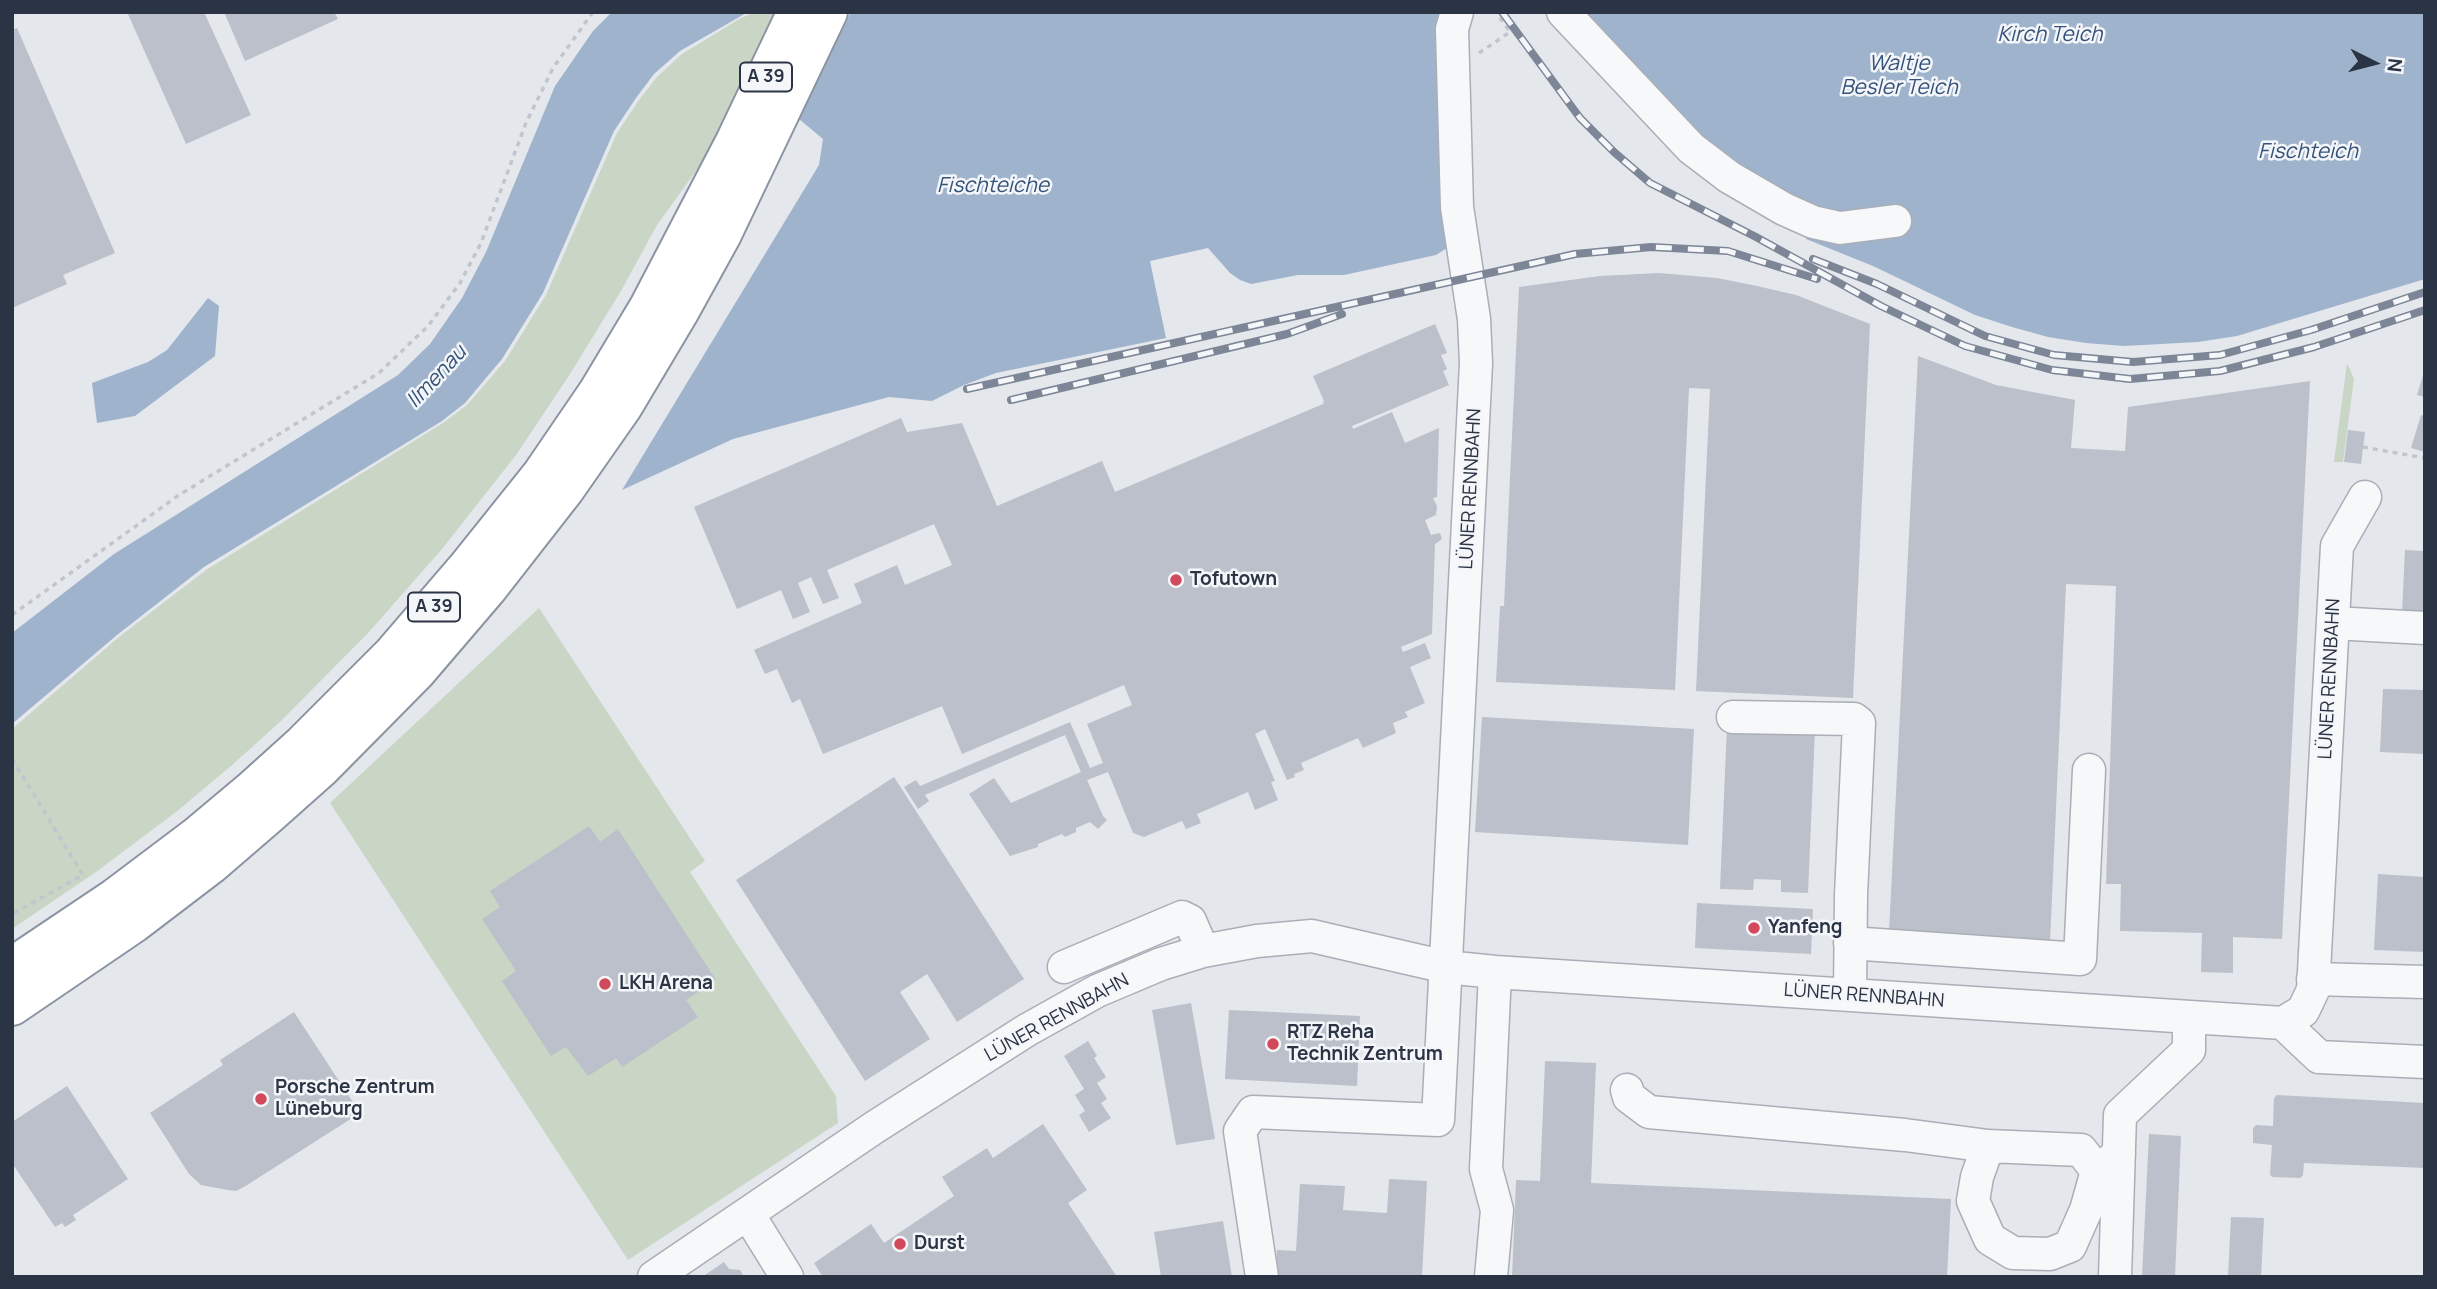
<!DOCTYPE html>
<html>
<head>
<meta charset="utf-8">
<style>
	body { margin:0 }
	#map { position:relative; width:2437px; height:1289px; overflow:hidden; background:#e4e7ec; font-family:Manrope,sans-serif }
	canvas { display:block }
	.frame { position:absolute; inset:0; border:14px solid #2b3445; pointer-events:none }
	.north { position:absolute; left:2339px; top:28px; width:70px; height:70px; -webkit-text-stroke:5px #f4f6f9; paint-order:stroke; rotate:96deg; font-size:19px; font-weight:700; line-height:28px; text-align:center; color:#2b3445 }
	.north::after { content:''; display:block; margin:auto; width:24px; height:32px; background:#2b3445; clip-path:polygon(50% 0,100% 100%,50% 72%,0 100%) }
</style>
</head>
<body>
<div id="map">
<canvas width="2437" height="1289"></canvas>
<div class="frame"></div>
<div class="north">N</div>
</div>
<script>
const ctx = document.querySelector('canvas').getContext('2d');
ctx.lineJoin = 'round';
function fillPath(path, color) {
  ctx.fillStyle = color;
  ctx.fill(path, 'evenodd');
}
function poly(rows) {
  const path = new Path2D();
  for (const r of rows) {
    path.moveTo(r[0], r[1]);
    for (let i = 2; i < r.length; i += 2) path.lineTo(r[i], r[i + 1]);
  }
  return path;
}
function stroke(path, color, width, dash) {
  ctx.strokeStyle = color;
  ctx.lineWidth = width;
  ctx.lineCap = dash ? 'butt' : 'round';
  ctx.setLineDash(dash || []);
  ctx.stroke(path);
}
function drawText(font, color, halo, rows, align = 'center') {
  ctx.font = font + ' Manrope,sans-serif';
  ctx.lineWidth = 5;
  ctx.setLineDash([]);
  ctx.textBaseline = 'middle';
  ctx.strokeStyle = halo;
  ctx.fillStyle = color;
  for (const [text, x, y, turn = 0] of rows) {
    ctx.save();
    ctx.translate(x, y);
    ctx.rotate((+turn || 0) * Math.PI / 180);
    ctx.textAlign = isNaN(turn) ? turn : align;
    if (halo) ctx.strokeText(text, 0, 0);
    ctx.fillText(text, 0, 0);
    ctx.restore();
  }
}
fillPath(poly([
	[756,12,777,12,714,146,657,225,621,291,570,374,516,455,442,549,369,632,281,721,231,766,176,812,96,872,12,929,12,729,119,637,206,570,443,423,467,405,505,361,546,295,617,133,639,100,657,77,682,54,741,18],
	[2347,363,2354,379,2343,462,2334,462],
	[539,608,705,861,690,872,836,1096,838,1123,628,1260,330,803]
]), '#c9d6c5');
fillPath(poly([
	[612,12,748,12,680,51,654,74,636,98,614,131,543,293,502,359,465,403,442,421,204,567,117,635,12,724,12,633,114,554,398,375,430,344,462,298,486,252,555,86,593,31],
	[851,12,1448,12,1447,248,1436,255,1344,275,1298,275,1251,284,1240,280,1230,273,1208,248,1150,261,1166,338,996,373,964,385,932,401,889,397,733,439,622,490,819,165,823,139,799,119],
	[1574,12,2425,12,2425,279,2237,336,2198,342,2124,346,2086,343,2048,337,2012,327,1975,315,1873,266,1806,239,1816,214,1733,170],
	[208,298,219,306,215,356,135,416,97,423,92,383,148,362,167,350]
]), '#9fb4cc');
fillPath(poly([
	[127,12,204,12,251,115,186,144],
	[224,12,334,12,338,19,245,61],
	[17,28,115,253,63,275,67,284,12,308,12,30],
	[1659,273,1717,278,1757,286,1796,295,1870,324,1853,698,1696,691,1710,389,1689,388,1675,690,1496,682,1500,606,1504,606,1519,287,1600,276],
	[1435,324,1447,353,1441,355,1447,369,1443,371,1449,385,1352,426,1353,429,1392,412,1405,443,1439,428,1437,497,1433,498,1437,506,1436,515,1425,520,1431,535,1440,533,1442,539,1435,544,1432,634,1401,647,1403,652,1425,643,1431,658,1410,667,1425,703,1405,712,1408,717,1393,723,1396,733,1363,748,1358,738,1301,763,1304,770,1294,774,1295,777,1287,780,1265,729,1255,734,1275,781,1271,782,1278,800,1255,810,1248,792,1197,814,1201,823,1186,829,1182,821,1144,837,1133,833,1108,772,1087,780,1103,816,1107,820,1098,829,1090,822,1076,828,1076,832,1065,837,1062,834,1038,844,1038,847,1010,856,969,794,994,778,1011,803,1081,772,1065,735,925,795,929,801,918,809,904,787,916,780,920,786,1070,722,1090,768,1103,763,1087,724,1132,705,1124,685,962,754,942,706,823,754,800,699,792,703,777,669,765,674,754,650,862,603,854,584,897,565,905,585,952,565,934,524,827,570,839,598,823,604,811,577,798,583,810,612,793,619,781,590,737,609,694,507,901,418,907,432,962,423,997,506,1102,461,1115,492,1323,404,1324,401,1313,376],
	[1918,356,1996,385,2075,400,2071,448,2125,451,2128,407,2310,381,2282,939,2233,937,2233,973,2201,972,2202,933,2120,931,2121,884,2106,884,2116,586,2066,584,2050,943,1889,932],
	[2424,372,2425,372,2425,397,2417,395],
	[2421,415,2425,416,2425,452,2411,448],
	[2348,430,2365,432,2361,464,2344,462],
	[2405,550,2425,551,2425,614,2402,613],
	[2383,689,2425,690,2425,754,2380,752],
	[1482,717,1694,729,1688,845,1475,832],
	[1727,726,1815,729,1808,893,1781,892,1781,880,1754,879,1753,890,1720,889],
	[894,777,1024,979,957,1022,927,974,900,992,930,1039,865,1081,736,880],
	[589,826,600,842,618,829,716,980,686,1000,698,1017,622,1067,616,1058,588,1076,566,1047,551,1056,502,981,516,971,482,919,500,907,490,891],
	[2378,874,2425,877,2425,952,2374,950],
	[1697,903,1813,909,1811,954,1695,948],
	[1191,1003,1215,1139,1176,1145,1152,1010],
	[1229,1010,1360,1016,1357,1086,1225,1079],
	[294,1012,360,1113,244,1187,236,1191,228,1190,201,1185,189,1174,150,1113,223,1065,220,1060],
	[1088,1041,1097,1056,1094,1058,1106,1077,1097,1083,1107,1099,1101,1103,1111,1118,1089,1132,1079,1115,1085,1111,1075,1095,1084,1089,1064,1056],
	[1545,1061,1596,1063,1591,1183,1951,1199,1947,1277,1512,1277,1516,1180,1540,1181],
	[67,1086,128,1179,73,1215,76,1220,65,1227,62,1223,55,1227,12,1163,12,1122],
	[2277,1095,2425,1103,2425,1168,2304,1163,2303,1175,2300,1178,2272,1177,2270,1174,2272,1145,2253,1143,2253,1128,2256,1125,2273,1126,2274,1098],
	[1043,1124,1087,1190,1068,1203,1117,1277,823,1277,814,1263,871,1224,884,1243,954,1196,942,1177,987,1148,993,1158],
	[2149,1134,2181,1136,2175,1277,2142,1277],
	[1389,1179,1427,1181,1422,1277,1275,1277,1277,1250,1296,1251,1300,1184,1345,1186,1343,1210,1387,1213],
	[2231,1217,2264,1218,2261,1277,2228,1277],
	[1223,1221,1232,1277,1161,1277,1154,1232],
	[724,1262,729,1269,740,1270,744,1277,702,1277]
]), '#bbc0ca');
const minor = poly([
	[1563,12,1691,148,1729,177,1784,209,1813,222,1840,228,1895,221],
	[2333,623,2425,628],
	[1733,717,1854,719,1859,723,1851,895,1850,995],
	[1850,943,2080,959,2089,770],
	[1064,967,1182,917,1190,921,1203,951],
	[2313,979,2425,982],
	[2283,1023,2319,1057,2425,1062],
	[1627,1090,1629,1097,1649,1112,1905,1135,1988,1146],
	[2097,1171,2081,1150,1988,1146,1977,1177,1973,1201,1990,1239,2013,1253,2050,1254,2070,1246,2086,1210,2097,1171,2119,1154],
	[748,1214,787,1277],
	[654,1277,875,1127,1027,1030,1097,991,1161,964,1203,951,1257,941,1312,936,1446,967,1495,972,2283,1023,2303,1011,2313,990,2337,546,2365,497],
	[1262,1277,1240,1131,1253,1112,1438,1120,1476,363,1474,319,1457,207,1452,29,1457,12],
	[1491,1277,1497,1210,1486,1169,1495,972],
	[2115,1277,2120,1115,2189,1050,2189,1017]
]);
const highway = poly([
	[12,967,115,898,196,837,252,790,303,744,393,654,466,569,542,474,598,392,649,307,735,142,797,12],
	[12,1006,134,923,210,865,268,815,322,767,416,672,487,589,565,489,623,406,679,312,722,234,828,12]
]);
stroke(minor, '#a9aeb7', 35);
stroke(highway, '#8b94a3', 42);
stroke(poly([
	[1479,53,1510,32,1496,12],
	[2363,447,2425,458],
	[12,615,179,495,379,373,428,326,460,283,481,243,526,123,553,68,593,12],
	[12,759,83,875,12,914]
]), '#c2c5cb', 3.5, [5, 5]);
stroke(minor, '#f7f8fa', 32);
stroke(highway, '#fff', 38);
const rail = poly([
	[1502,12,1580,118,1614,152,1650,183,1756,237,1881,306,1965,346,2052,370,2130,379,2220,371,2314,347,2425,310],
	[1813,259,1877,284,1985,336,2054,355,2133,362,2220,355,2311,330,2425,292],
	[967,389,1575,254,1651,247,1728,251,1817,279],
	[1011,400,1287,334,1342,314]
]);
stroke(rail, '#7d8696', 8);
stroke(rail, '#f4f6f9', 5, [16]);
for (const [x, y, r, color] of [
	[1176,580,7,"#d1495b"],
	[1754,928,7,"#d1495b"],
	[605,984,7,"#d1495b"],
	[1273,1044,7,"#d1495b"],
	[261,1099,7,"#d1495b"],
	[900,1244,7,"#d1495b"]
]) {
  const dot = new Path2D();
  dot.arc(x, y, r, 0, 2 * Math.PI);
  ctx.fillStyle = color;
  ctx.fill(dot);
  stroke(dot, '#f4f6f9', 2.5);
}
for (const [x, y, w] of [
	[766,77,52],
	[434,607,52]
]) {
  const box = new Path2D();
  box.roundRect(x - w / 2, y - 14.5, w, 29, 5);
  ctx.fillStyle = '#f4f6f9';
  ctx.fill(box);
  stroke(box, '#2b3445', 2);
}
drawText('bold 18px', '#2b3445', null, [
	["A 39",766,77],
	["A 39",434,607]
]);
drawText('19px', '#2b3445', '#f4f6f9', [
	["LÜNER RENNBAHN",1471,489,-87],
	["LÜNER RENNBAHN",2330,679,-87],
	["LÜNER RENNBAHN",1864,996,4],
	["LÜNER RENNBAHN",1057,1018,-29]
]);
drawText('bold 19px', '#2b3445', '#f4f6f9', [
	["Tofutown",1190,580],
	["Yanfeng",1768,928],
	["LKH Arena",619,984],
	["RTZ Reha",1287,1033],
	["Technik Zentrum",1287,1055],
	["Porsche Zentrum",275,1088],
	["Lüneburg",275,1110],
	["Durst",914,1244]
], 'left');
drawText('italic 21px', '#34527a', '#f4f6f9', [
	["Kirch Teich",2050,35],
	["Waltje",1899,64],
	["Besler Teich",1899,88],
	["Fischteich",2308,152],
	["Fischteiche",993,186],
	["Ilmenau",437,377,-47]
]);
</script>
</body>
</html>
